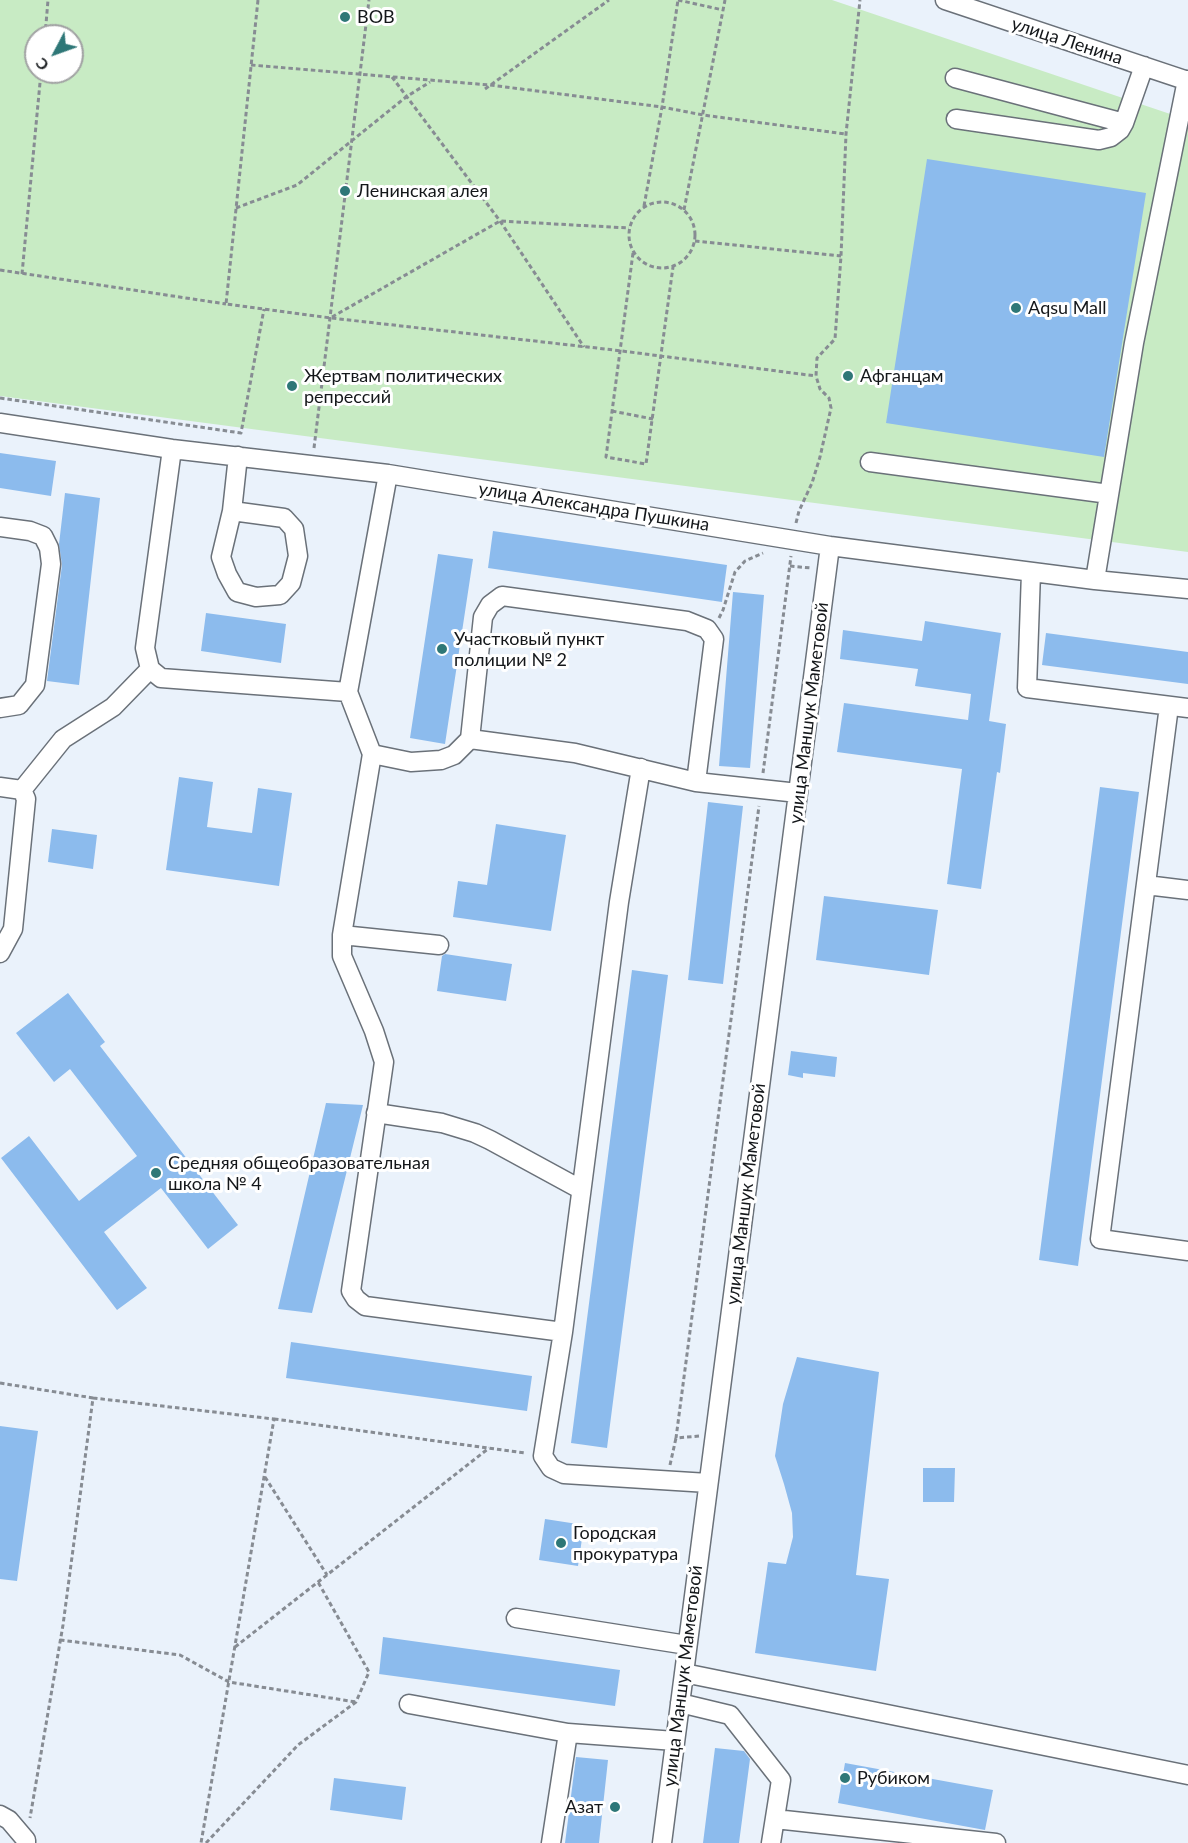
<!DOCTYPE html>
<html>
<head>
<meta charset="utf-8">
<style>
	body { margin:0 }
	#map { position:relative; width:1188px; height:1843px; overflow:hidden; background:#eaf2fb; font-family:Lato,sans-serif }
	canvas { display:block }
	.north { position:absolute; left:24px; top:24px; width:60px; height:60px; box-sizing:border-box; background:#fff; border:2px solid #a1a2a3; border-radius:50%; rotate:229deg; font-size:16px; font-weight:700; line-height:24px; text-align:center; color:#14171a }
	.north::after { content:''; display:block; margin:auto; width:21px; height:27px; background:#2e7777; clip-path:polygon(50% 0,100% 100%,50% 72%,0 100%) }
</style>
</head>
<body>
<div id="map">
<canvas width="1188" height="1843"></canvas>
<div class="north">С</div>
</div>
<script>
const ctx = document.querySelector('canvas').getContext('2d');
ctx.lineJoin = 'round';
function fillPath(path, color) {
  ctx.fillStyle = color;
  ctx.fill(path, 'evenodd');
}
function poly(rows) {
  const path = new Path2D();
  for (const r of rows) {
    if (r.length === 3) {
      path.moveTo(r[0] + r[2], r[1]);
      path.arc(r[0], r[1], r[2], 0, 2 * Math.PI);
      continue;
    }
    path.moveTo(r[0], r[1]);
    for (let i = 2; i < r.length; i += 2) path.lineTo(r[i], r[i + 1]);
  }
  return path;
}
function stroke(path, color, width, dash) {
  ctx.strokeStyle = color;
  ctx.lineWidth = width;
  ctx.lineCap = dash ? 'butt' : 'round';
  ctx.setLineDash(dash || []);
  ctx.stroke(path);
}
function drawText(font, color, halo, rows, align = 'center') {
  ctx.font = font + ' Lato,sans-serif';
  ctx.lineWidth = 6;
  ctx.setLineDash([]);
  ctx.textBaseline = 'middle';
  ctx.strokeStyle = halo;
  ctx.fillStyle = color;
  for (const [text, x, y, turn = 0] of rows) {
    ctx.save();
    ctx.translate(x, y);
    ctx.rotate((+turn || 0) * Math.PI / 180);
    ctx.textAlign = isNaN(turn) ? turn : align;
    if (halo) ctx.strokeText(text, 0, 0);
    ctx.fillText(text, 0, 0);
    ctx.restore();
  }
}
fillPath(poly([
	[0,0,832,0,1188,120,1188,552,0,396],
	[36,36,72,36,72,72,36,72]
]), '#c8ebc4');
fillPath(poly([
	[927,159,1146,193,1104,457,886,423],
	[0,453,56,461,51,496,0,488],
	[65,493,100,498,79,685,47,681,62,565,59,544],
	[493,531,727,565,722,602,488,568],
	[438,554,473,559,445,744,410,738],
	[733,592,764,595,750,768,719,766],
	[206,613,286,624,281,663,201,651],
	[925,621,1001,633,989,721,1006,724,1000,773,997,772,981,889,947,884,962,769,837,752,844,703,968,720,971,694,915,686,918,669,840,659,843,630,922,641],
	[1046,633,1188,652,1188,684,1042,665],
	[179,777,213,782,207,827,252,833,258,788,292,793,279,886,166,870],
	[1100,787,1139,792,1078,1266,1039,1260],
	[708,802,743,806,723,984,688,980],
	[496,824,566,835,551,931,453,917,458,881,487,885],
	[52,829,97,835,93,869,48,862],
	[824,896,938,910,929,975,816,960],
	[445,954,512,964,506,1001,437,991,442,956],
	[632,970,668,975,607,1448,571,1443],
	[68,993,105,1042,100,1046,238,1225,208,1249,161,1188,104,1232,147,1288,117,1310,1,1158,29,1136,79,1201,137,1156,70,1069,54,1082,16,1033],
	[791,1051,837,1057,835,1077,803,1073,803,1078,788,1075],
	[326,1103,363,1105,312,1313,278,1309],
	[291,1342,532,1376,527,1411,286,1378],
	[797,1357,879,1372,856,1575,889,1579,876,1671,755,1653,768,1562,786,1564,793,1537,792,1513,784,1484,775,1456,783,1404],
	[0,1426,38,1431,17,1581,0,1579],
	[923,1468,955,1468,954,1502,923,1502],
	[545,1519,584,1525,578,1566,539,1560],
	[383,1637,620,1670,615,1706,379,1674],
	[715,1748,744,1751,750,1759,739,1843,703,1843],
	[576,1757,608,1760,599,1843,565,1843],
	[845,1763,993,1790,985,1830,838,1803],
	[334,1778,406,1787,402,1820,330,1810]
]), '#8cbbed');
const minor = poly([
	[945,0,1188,81],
	[955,78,1124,123],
	[956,119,1099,140,1111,137,1120,130,1124,123,1144,66],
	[0,423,172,449,388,474,830,546,1095,580,1188,589],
	[172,449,145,648,150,669,161,678,348,692,388,474],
	[870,462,1109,494],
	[232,511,284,518,294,529,298,556,291,583,280,595,256,597,237,592,227,574,221,557,232,511,238,456],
	[0,527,30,531,43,536,49,548,51,564,35,685,19,705,0,708],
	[1031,572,1027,688,1188,708],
	[1095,580,1134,343,1187,80],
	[348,692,372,754,411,762,441,760,454,755,470,739,483,617,490,605,502,596,687,621,707,629,714,639,696,782,798,793],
	[1169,706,1100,1239,1188,1251],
	[470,739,575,753,696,782],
	[372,754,342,935,342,956,374,1031,384,1062,351,1291,356,1299,365,1306,563,1332],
	[641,768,619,902,563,1332,543,1456,551,1468,564,1474,708,1483],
	[0,787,22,790,26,799,13,929,0,953],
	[22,790,63,739,113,707,150,669],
	[1146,885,1188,890],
	[342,935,439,945],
	[376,1113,442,1123,475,1133,490,1140,580,1189],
	[516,1618,687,1645],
	[684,1673,1188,1775],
	[680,1703,730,1715,781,1780,771,1843],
	[409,1704,568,1733],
	[0,1815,9,1820,26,1840,26,1843],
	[775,1819,996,1843],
	[551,1843,568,1733,675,1741],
	[662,1843,830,546]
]);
stroke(minor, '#6a7179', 21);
stroke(poly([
	[258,0,226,304,331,318,614,350,816,376],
	[678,0,723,10],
	[45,36,48,0],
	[251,65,490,85,662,107,703,115,845,134],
	[392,77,500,221,584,347],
	[485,89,609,0],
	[662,235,33],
	[644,206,662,107,678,0],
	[236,208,297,185,406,97,430,82],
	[684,210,725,0],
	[695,241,841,256],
	[633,253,606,457,646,464,673,267],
	[0,270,226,304],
	[22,274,41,72],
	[332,317,500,221,629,228],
	[0,398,241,433,264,309],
	[612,411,653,419],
	[314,448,369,0],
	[796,523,799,511,812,483,820,457,831,408,829,398,820,389,816,376,817,358,835,339,841,256,846,134,860,0],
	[790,566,811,568],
	[719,618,723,610,735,572,745,561,763,553],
	[763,773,791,556],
	[0,1383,93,1398,63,1625,30,1818],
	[93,1398,274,1419,201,1843],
	[274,1419,525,1453],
	[699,1436,676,1438,759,806],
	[670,1465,676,1438],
	[265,1477,327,1575],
	[60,1640,180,1655,229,1682,356,1702],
	[235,1647,489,1448],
	[206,1843,298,1745,356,1702,369,1672,318,1582]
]), '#878c93', 3, [4.5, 3]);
stroke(minor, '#fff', 18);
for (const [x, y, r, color] of [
	[345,17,6,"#2e7777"],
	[345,191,6,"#2e7777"],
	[1016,308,6,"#2e7777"],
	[848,376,6,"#2e7777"],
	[292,386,6,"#2e7777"],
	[442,649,6,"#2e7777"],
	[156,1173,6,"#2e7777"],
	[561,1543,6,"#2e7777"],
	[845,1778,6,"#2e7777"],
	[615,1807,6,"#2e7777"]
]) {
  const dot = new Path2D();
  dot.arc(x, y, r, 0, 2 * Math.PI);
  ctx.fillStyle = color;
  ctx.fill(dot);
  stroke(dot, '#fff', 2);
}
drawText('18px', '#14171a', '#fff', [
	["ВОВ",357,17],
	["Ленинская алея",357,191],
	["Аqsu Mall",1028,308],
	["Жертвам политических",304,376],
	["репрессий",304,397],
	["Афганцам",860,376],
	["Участковый пункт",454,639],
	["полиции № 2",454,660],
	["Средняя общеобразовательная",168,1163],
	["школа № 4",168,1184],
	["Городская",573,1533],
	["прокуратура",573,1554],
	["Рубиком",857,1778],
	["Азат",603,1807,"right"]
], 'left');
drawText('18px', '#14171a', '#fff', [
	["улица Ленина",1067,41,18],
	["улица Александра Пушкина",594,507,9],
	["улица Маншук Маметовой",809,713,-83],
	["улица Маншук Маметовой",746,1194,-83],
	["улица Маншук Маметовой",683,1676,-83]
]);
</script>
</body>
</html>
